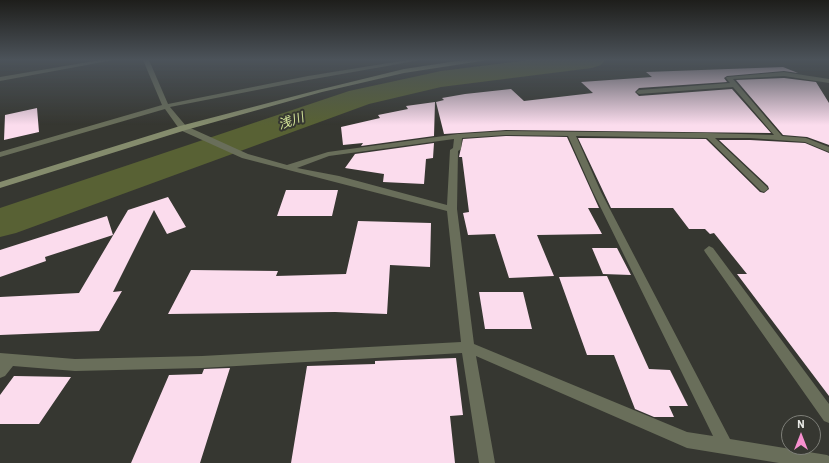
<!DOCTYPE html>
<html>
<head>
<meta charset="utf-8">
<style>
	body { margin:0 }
	#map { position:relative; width:829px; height:463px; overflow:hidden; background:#363731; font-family:Barlow,sans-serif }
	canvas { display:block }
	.north { position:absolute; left:781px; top:415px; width:40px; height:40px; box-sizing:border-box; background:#363731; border:1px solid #7e7f79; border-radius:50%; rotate:0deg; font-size:11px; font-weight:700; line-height:16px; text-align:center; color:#e9eae6 }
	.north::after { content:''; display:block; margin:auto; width:14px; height:18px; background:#f790cf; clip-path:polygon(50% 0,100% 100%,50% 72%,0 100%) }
</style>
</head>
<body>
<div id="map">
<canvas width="829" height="463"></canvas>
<div class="north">N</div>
</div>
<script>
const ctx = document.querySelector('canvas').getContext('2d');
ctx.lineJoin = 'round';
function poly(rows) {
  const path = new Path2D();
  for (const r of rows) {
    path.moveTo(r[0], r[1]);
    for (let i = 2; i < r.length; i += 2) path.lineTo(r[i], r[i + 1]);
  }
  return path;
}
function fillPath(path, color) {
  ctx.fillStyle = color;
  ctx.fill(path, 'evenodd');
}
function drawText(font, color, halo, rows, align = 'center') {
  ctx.font = font + ' Barlow,"Noto Sans JP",sans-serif';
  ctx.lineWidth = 4;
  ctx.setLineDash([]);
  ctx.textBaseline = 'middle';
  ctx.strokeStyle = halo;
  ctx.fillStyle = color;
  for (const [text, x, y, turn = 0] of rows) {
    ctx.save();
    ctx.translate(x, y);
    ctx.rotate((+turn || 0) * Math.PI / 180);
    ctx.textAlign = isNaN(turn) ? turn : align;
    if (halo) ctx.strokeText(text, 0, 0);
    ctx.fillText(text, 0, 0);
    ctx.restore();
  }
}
fillPath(poly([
	[528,60,605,60,601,65,592,68,441,87,369,104,16,233,0,237,0,208,349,91,441,71,528,60]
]), '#586134');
fillPath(poly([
	[783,67,798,73,784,71,727,76,724,78,727,82,639,88,635,92,639,96,732,89,771,133,506,130,444,134,436,102,444,100,442,98,465,94,511,89,524,101,593,93,581,82,652,77,646,72],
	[784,78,816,82,829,103,829,145,807,137,783,135,736,80],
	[435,102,434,136,361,146,363,143,343,145,341,127,380,118,378,115,408,109,406,106],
	[37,108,39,132,4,140,5,115],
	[506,136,567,137,599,208,588,208,602,234,537,235,554,276,509,278,495,234,468,235,463,213,469,212,462,157,459,157,463,139],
	[578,138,706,139,760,192,764,193,769,189,768,186,719,140,750,140,805,143,829,153,829,396,737,274,747,274,714,233,710,234,705,229,689,229,673,208,611,208],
	[434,143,433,158,426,159,424,184,383,182,384,174,345,168,355,154],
	[286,190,338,190,332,216,277,216],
	[168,197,186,227,167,234,154,210,113,292,122,291,99,331,0,335,0,297,79,293,128,210],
	[107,216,113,235,45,257,46,261,0,277,0,250],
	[358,221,431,223,430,267,390,265,387,314,335,312,168,314,191,270,278,271,276,276,346,274],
	[592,248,617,248,631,275,603,274],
	[607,276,649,369,670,370,688,406,669,406,674,417,654,417,635,409,614,355,587,355,559,277],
	[479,292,523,292,532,329,485,329],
	[456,358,463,415,450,416,455,463,291,463,307,366,375,364,375,361],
	[230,368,200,463,131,463,169,375,202,374,204,369],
	[14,376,71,377,39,424,0,424,0,395]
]), '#fbdced');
fillPath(poly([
	[100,60,114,60,0,81,0,77,100,60],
	[143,60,149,60,168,104,308,76,407,60,421,60,308,80,170,107,186,126,248,154,287,165,328,152,458,134,506,131,708,133,774,135,733,87,639,94,636,92,639,90,730,83,726,78,727,77,784,72,829,79,829,83,784,76,733,79,782,136,806,138,829,147,829,152,805,142,750,138,715,138,767,187,768,189,764,192,761,191,707,138,576,136,601,192,730,439,827,455,829,456,829,463,779,463,687,448,476,356,495,463,479,463,462,353,202,368,75,371,13,366,5,376,0,378,0,353,75,359,202,356,461,342,447,211,242,158,180,130,165,109,0,157,0,152,162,105,143,60],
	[506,135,568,136,593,192,713,436,687,432,474,344,457,209,458,151,461,149,462,138,506,135],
	[454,139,453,148,450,150,447,205,339,176,297,168,329,156,454,139],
	[709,246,713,248,829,404,829,423,824,421,705,252,704,250,709,246]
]), '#696e5a');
fillPath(poly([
	[463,60,488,60,404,73,322,92,186,130,0,188,0,182,180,126,318,90,404,69,463,60]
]), '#858c6d');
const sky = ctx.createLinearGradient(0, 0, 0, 125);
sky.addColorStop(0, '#1e1e1b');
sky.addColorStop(0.48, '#4c535a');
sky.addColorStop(1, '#4c535a00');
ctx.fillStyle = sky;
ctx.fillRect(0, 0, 829, 125);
drawText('italic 13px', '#d1e197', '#363731', [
	["浅川",291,121,-19]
]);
</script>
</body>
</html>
